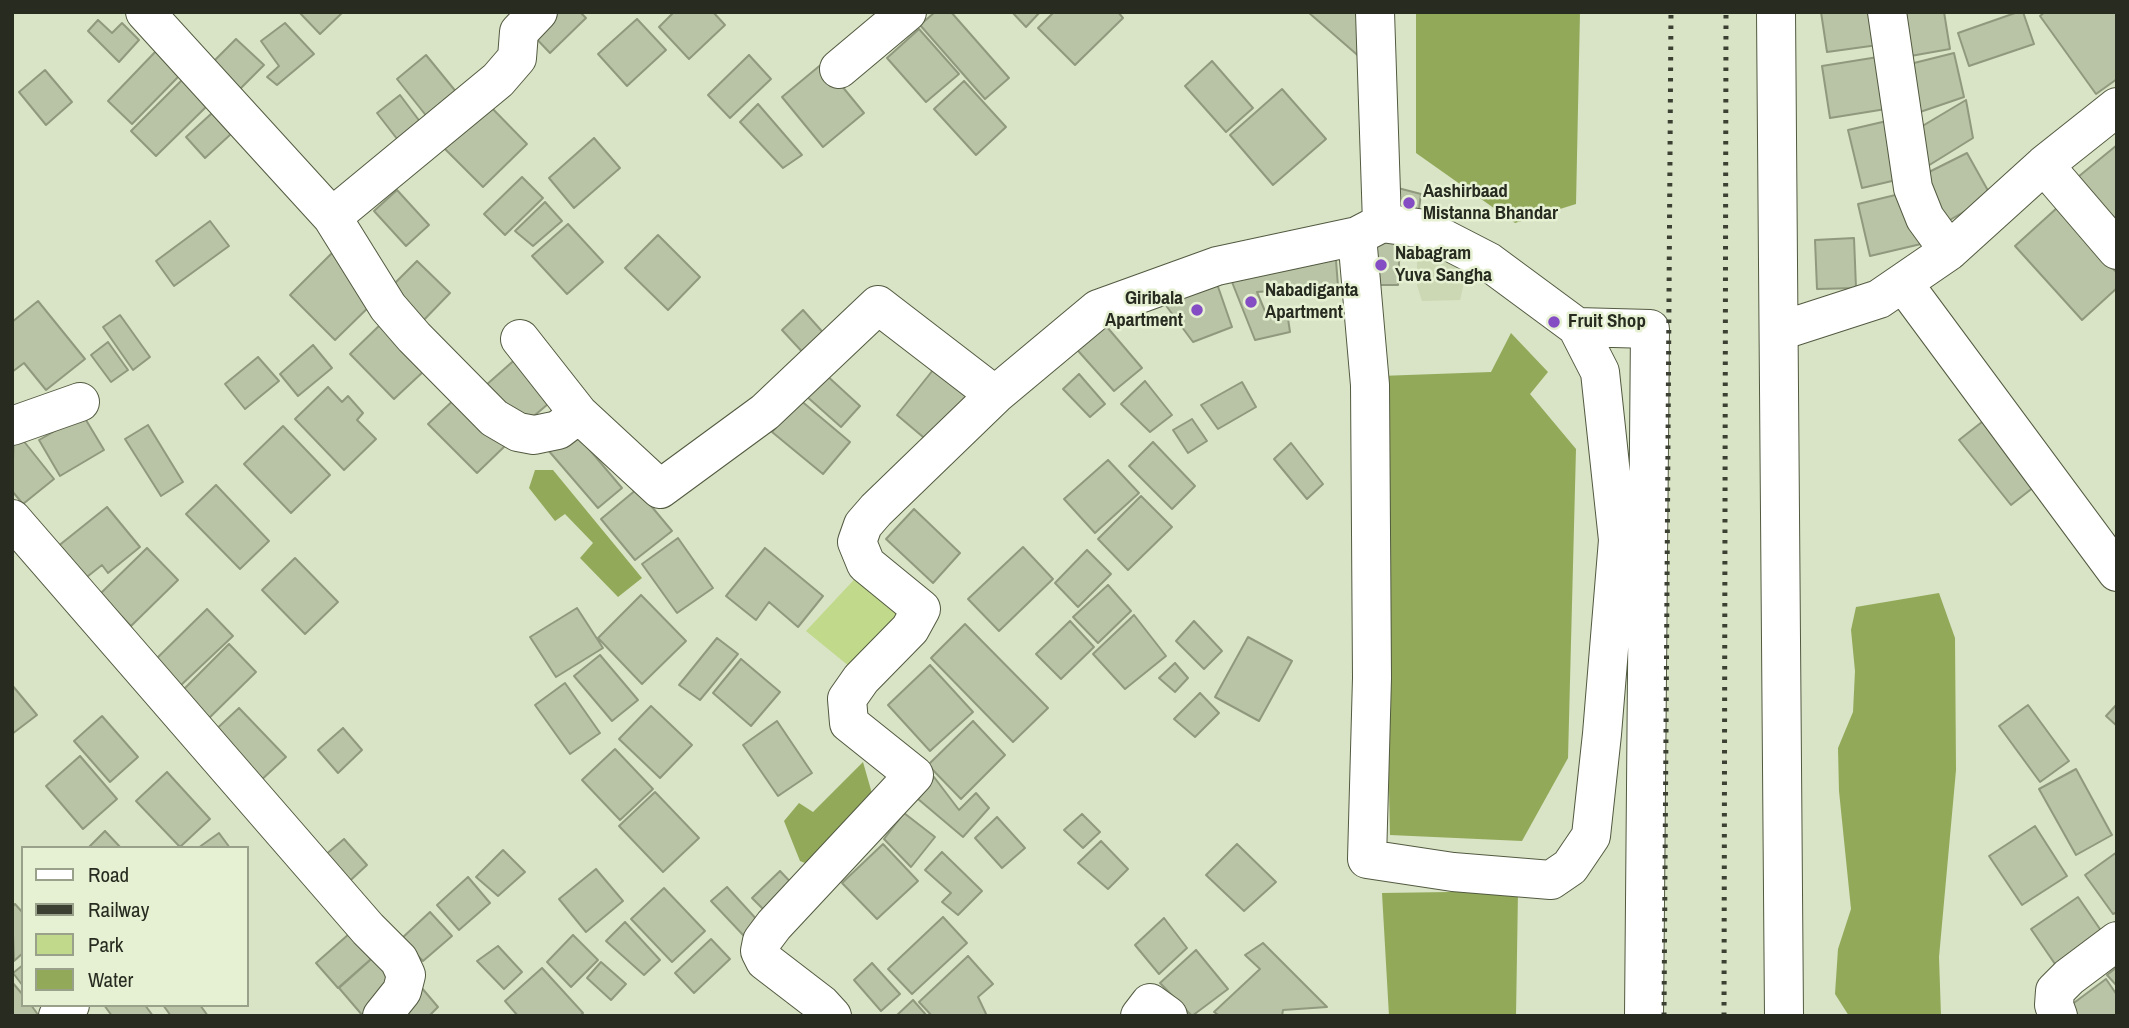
<!DOCTYPE html>
<html>
<head>
<meta charset="utf-8">
<style>
	body { margin:0 }
	#map { position:relative; width:2129px; height:1028px; overflow:hidden; background:#d9e3c5; font-family:"Archivo Narrow",sans-serif }
	canvas { display:block }
	.frame { position:absolute; inset:0; border:14px solid #272b20; pointer-events:none }
	.legend { position:absolute; left:21px; top:846px; width:228px; height:161px; box-sizing:border-box; background:#e6f0d2; border:2px solid #9aa18b; margin:0; padding:9px 12px; list-style:none; font-size:21px; color:#272b20 }
	.legend li { display:flex; align-items:center; gap:14px; height:35px }
	.legend b { width:35px; border:2px solid #9aa18b }
</style>
</head>
<body>
<div id="map">
<canvas width="2129" height="1028"></canvas>
<div class="frame"></div>
<ul class="legend">
<li><b style="height:9px;background:#fff"></b>Road</li>
<li><b style="height:9px;background:#3b4033"></b>Railway</li>
<li><b style="height:19px;background:#c1d98a"></b>Park</li>
<li><b style="height:19px;background:#92a959"></b>Water</li>
</ul>
</div>
<script>
const ctx = document.querySelector('canvas').getContext('2d');
ctx.lineJoin = 'round';
function fillPath(path, color) {
  ctx.fillStyle = color;
  ctx.fill(path, 'evenodd');
}
function poly(rows) {
  const path = new Path2D();
  for (const r of rows) {
    path.moveTo(r[0], r[1]);
    for (let i = 2; i < r.length; i += 2) path.lineTo(r[i], r[i + 1]);
  }
  return path;
}
function stroke(path, color, width, dash) {
  ctx.strokeStyle = color;
  ctx.lineWidth = width;
  ctx.lineCap = dash ? 'butt' : 'round';
  ctx.setLineDash(dash || []);
  ctx.stroke(path);
}
function drawText(font, color, halo, rows, align = 'center') {
  ctx.font = font + ' "Archivo Narrow",sans-serif';
  ctx.lineWidth = 5;
  ctx.setLineDash([]);
  ctx.textBaseline = 'middle';
  ctx.strokeStyle = halo;
  ctx.fillStyle = color;
  for (const [text, x, y, turn = 0] of rows) {
    ctx.save();
    ctx.translate(x, y);
    ctx.rotate((+turn || 0) * Math.PI / 180);
    ctx.textAlign = isNaN(turn) ? turn : align;
    if (halo) ctx.strokeText(text, 0, 0);
    ctx.fillText(text, 0, 0);
    ctx.restore();
  }
}
fillPath(poly([
	[1417,242,1468,265,1460,300,1422,301,1417,285]
]), '#cbd8b3');
fillPath(poly([
	[865,568,916,610,866,680,806,631]
]), '#c1d98a');
fillPath(poly([
	[1416,12,1580,12,1576,204,1515,223,1416,153],
	[1511,333,1548,372,1530,394,1576,449,1568,758,1522,841,1390,835,1380,376,1491,372],
	[535,470,553,470,642,578,618,597,580,558,593,543,565,514,555,521,529,488],
	[1939,593,1955,638,1956,770,1939,957,1941,1016,1849,1016,1835,994,1838,949,1851,909,1839,791,1838,748,1853,712,1855,671,1851,630,1856,607],
	[863,762,877,811,818,868,800,861,784,821,799,803,813,812],
	[1518,891,1516,1016,1389,1016,1382,893]
]), '#92a959');
const building = poly([
	[299,12,343,12,320,34,299,12],
	[548,12,580,12,586,18,550,53,529,31,548,12],
	[674,12,713,12,725,25,689,59,659,27,674,12],
	[935,12,951,12,1009,78,985,99,920,25,935,12],
	[1012,12,1040,12,1026,27,1012,12],
	[1054,12,1118,12,1123,18,1075,65,1038,28,1054,12],
	[1308,12,1366,12,1362,59,1308,12],
	[1821,12,1873,12,1878,45,1827,52,1821,12],
	[1898,12,1944,12,1950,49,1905,57,1898,12],
	[2018,12,2023,12,2034,44,1969,66,1958,33,2018,12],
	[2045,12,2117,12,2117,79,2096,94,2040,16,2045,12],
	[637,19,666,50,627,86,598,54,637,19],
	[98,20,112,33,122,23,139,40,119,62,88,31,98,20],
	[285,23,314,54,277,85,267,77,279,66,261,41,285,23],
	[919,29,959,74,926,102,887,58,919,29],
	[236,39,264,65,240,89,213,62,236,39],
	[157,50,181,74,132,124,108,101,157,50],
	[1954,53,1964,97,1920,112,1906,65,1954,53],
	[426,55,462,99,432,123,397,79,426,55],
	[749,55,771,79,730,118,708,95,749,55],
	[1878,57,1886,109,1830,118,1822,66,1878,57],
	[1212,61,1253,108,1226,132,1185,86,1212,61],
	[823,63,864,113,823,147,782,97,823,63],
	[45,70,72,102,46,125,19,92,45,70],
	[183,79,209,104,156,156,131,131,183,79],
	[964,81,1006,127,976,155,934,109,964,81],
	[1282,89,1326,139,1273,185,1230,135,1282,89],
	[400,95,424,127,401,144,377,113,400,95],
	[1966,100,1973,138,1923,169,1914,131,1966,100],
	[487,103,527,144,483,187,443,147,487,103],
	[758,104,802,155,783,168,740,122,758,104],
	[212,113,231,134,205,158,186,137,212,113],
	[1891,120,1905,178,1862,188,1848,130,1891,120],
	[594,138,620,168,574,208,549,178,594,138],
	[2117,145,2117,223,2078,177,2117,145],
	[1967,153,1991,196,1943,224,1923,175,1967,153],
	[522,177,543,198,505,235,484,214,522,177],
	[1398,188,1421,194,1418,216,1398,212,1398,188],
	[397,190,429,225,406,246,374,211,397,190],
	[1908,192,1921,244,1870,256,1858,204,1908,192],
	[545,202,562,221,533,246,515,231,545,202],
	[2058,207,2117,273,2117,288,2082,320,2015,246,2058,207],
	[210,221,229,246,174,286,156,261,210,221],
	[568,224,603,262,567,294,532,256,568,224],
	[658,235,700,277,668,310,625,268,658,235],
	[1854,238,1856,288,1817,289,1815,240,1854,238],
	[1400,241,1398,285,1366,285,1362,245,1400,241],
	[1335,248,1338,286,1257,292,1267,316,1287,312,1290,332,1255,340,1228,272,1335,248],
	[332,253,378,298,335,340,290,295,332,253],
	[417,261,450,293,418,326,385,293,417,261],
	[1215,278,1232,327,1193,342,1156,292,1215,278],
	[38,301,85,359,46,390,24,363,12,372,12,322,38,301],
	[803,310,827,337,806,356,782,330,803,310],
	[120,315,150,357,133,370,103,327,120,315],
	[1101,320,1142,368,1114,391,1072,344,1101,320],
	[381,324,425,370,394,399,350,354,381,324],
	[108,342,128,370,111,382,91,355,108,342],
	[313,345,332,368,298,396,280,374,313,345],
	[519,356,555,398,521,427,485,386,519,356],
	[258,357,279,381,245,409,225,384,258,357],
	[937,365,970,392,929,442,897,415,937,365],
	[824,373,860,406,841,427,805,395,824,373],
	[1079,374,1105,404,1090,417,1063,389,1079,374],
	[1145,381,1172,415,1150,432,1121,404,1145,381],
	[1242,382,1256,407,1218,429,1201,405,1242,382],
	[328,387,342,402,348,396,363,413,357,420,376,439,344,470,295,419,328,387],
	[459,395,507,444,477,473,428,424,459,395],
	[799,399,850,442,823,474,772,432,799,399],
	[83,415,104,450,60,476,39,440,83,415],
	[1987,418,2039,483,2011,505,1959,440,1987,418],
	[1192,419,1207,441,1188,453,1173,430,1192,419],
	[148,425,183,482,161,496,125,439,148,425],
	[283,426,330,475,291,513,244,464,283,426],
	[14,429,54,479,23,504,12,491,14,429],
	[572,429,622,488,598,508,548,450,572,429],
	[1153,442,1195,486,1172,509,1129,466,1153,442],
	[1291,443,1323,484,1307,499,1274,459,1291,443],
	[1108,460,1139,493,1095,533,1064,499,1108,460],
	[216,485,269,541,240,569,186,514,216,485],
	[637,489,672,531,635,560,601,519,637,489],
	[1141,496,1172,527,1128,570,1098,539,1141,496],
	[107,507,140,547,108,573,102,565,78,584,52,551,107,507],
	[914,509,960,553,933,583,886,539,914,509],
	[678,538,713,588,677,613,642,564,678,538],
	[1023,547,1053,579,999,631,968,599,1023,547],
	[147,548,178,580,131,626,100,594,147,548],
	[765,548,823,596,798,627,769,602,756,620,726,596,765,548],
	[1087,550,1111,574,1078,607,1055,583,1087,550],
	[295,558,338,602,305,634,262,590,295,558],
	[1108,585,1131,611,1098,643,1073,617,1108,585],
	[641,595,686,641,642,684,598,638,641,595],
	[577,608,603,648,556,677,530,637,577,608],
	[207,609,233,636,179,687,154,661,207,609],
	[1134,615,1166,656,1125,689,1093,654,1134,615],
	[1070,621,1094,647,1061,679,1036,654,1070,621],
	[1194,621,1222,651,1204,669,1176,641,1194,621],
	[965,624,1048,708,1013,742,931,658,965,624],
	[1248,637,1292,661,1259,721,1215,697,1248,637],
	[717,638,738,654,700,700,679,685,717,638],
	[229,644,256,672,204,723,177,696,229,644],
	[600,655,638,700,612,721,574,676,600,655],
	[741,659,780,692,751,726,713,693,741,659],
	[1175,663,1188,678,1175,692,1159,678,1175,663],
	[930,665,973,712,930,751,888,705,930,665],
	[565,683,600,733,570,754,535,705,565,683],
	[12,685,37,715,12,734,12,685],
	[1200,693,1219,713,1195,737,1174,719,1200,693],
	[2117,704,2117,726,2106,716,2117,704],
	[2028,705,2069,761,2040,782,1999,726,2028,705],
	[651,706,692,745,660,778,619,739,651,706],
	[239,708,286,757,258,783,211,734,239,708],
	[102,716,138,757,110,782,74,741,102,716],
	[777,721,812,773,778,796,743,745,777,721],
	[973,721,1005,755,961,799,928,765,973,721],
	[343,728,362,750,338,773,318,750,343,728],
	[615,749,653,789,620,820,582,780,615,749],
	[80,756,117,799,83,829,46,786,80,756],
	[2076,769,2112,835,2076,855,2039,789,2076,769],
	[167,772,210,819,180,847,136,801,167,772],
	[934,777,959,810,976,793,989,808,963,837,918,799,934,777],
	[655,792,699,838,663,872,619,826,655,792],
	[904,813,935,837,911,867,884,839,904,813],
	[1082,814,1100,832,1083,848,1064,830,1082,814],
	[997,817,1025,848,1002,868,975,838,997,817],
	[2035,826,2067,876,2022,905,1989,856,2035,826],
	[105,831,121,848,88,848,105,831],
	[219,833,230,848,198,848,219,833],
	[344,839,367,865,341,889,317,862,344,839],
	[1101,841,1128,869,1108,889,1078,863,1101,841],
	[883,844,918,881,877,919,842,883,883,844],
	[1237,844,1276,882,1244,911,1206,875,1237,844],
	[503,850,525,872,498,896,476,877,503,850],
	[942,852,982,891,958,915,942,902,951,893,925,870,942,852],
	[2117,852,2117,912,2113,914,2085,875,2117,852],
	[596,869,623,901,586,932,559,899,596,869],
	[780,871,797,889,769,915,752,898,780,871],
	[468,877,490,903,459,930,437,905,468,877],
	[727,887,759,922,744,936,711,901,727,887],
	[664,888,705,931,672,962,631,919,664,888],
	[2078,897,2102,932,2055,964,2031,929,2078,897],
	[15,904,23,913,23,953,14,961,12,907,15,904],
	[430,912,452,936,423,961,401,939,430,912],
	[943,917,967,943,912,994,888,969,943,917],
	[1164,918,1187,948,1159,974,1135,945,1164,918],
	[625,922,660,960,644,975,606,941,625,922],
	[349,934,371,959,338,988,316,963,349,934],
	[573,935,598,960,571,987,547,962,573,935],
	[711,939,730,959,694,993,675,973,711,939],
	[1263,943,1327,1007,1283,1010,1282,1016,1220,1016,1214,1012,1260,969,1245,955,1263,943],
	[498,946,522,972,504,989,477,961,498,946],
	[1196,950,1228,989,1192,1016,1160,983,1196,950],
	[378,953,403,981,363,1016,339,988,378,953],
	[968,956,993,984,978,997,987,1016,932,1016,919,1002,968,956],
	[601,962,626,984,611,1000,587,978,601,962],
	[872,963,900,994,881,1011,854,980,872,963],
	[23,965,23,986,13,973,23,965],
	[2117,967,2117,986,2107,975,2117,967],
	[542,968,583,1013,580,1016,518,1016,505,1001,542,968],
	[2106,979,2117,995,2117,1016,2073,1016,2067,1008,2106,979],
	[12,982,23,995,23,1005,31,1005,39,1016,12,1016,12,982],
	[421,987,438,1007,429,1016,402,1016,421,987],
	[913,1000,927,1016,896,1016,913,1000],
	[104,1005,145,1005,153,1016,112,1016,104,1005],
	[163,1005,200,1005,208,1016,171,1016,163,1005]
]);
fillPath(building, '#b9c3a6');
stroke(building, '#90997d', 2);
const minor = poly([
	[145,12,332,217,388,307,414,337,494,418,518,432,534,435,558,430,579,414],
	[1375,12,1382,223,1425,229,1489,262,1577,327,1650,329,1644,1016],
	[1776,12,1784,1016],
	[1887,12,1913,188,1925,218,1949,251],
	[839,69,907,12],
	[2044,165,2117,250],
	[332,217,498,80,517,58,519,32,538,12],
	[1357,236,1370,385,1372,678,1367,859,1453,872,1551,880,1570,867,1591,836,1602,734,1618,540,1600,372,1577,327],
	[1903,283,2117,572],
	[1780,331,1879,299,1949,251,2044,165,2117,107],
	[520,339,579,414,660,489,765,412,878,305,995,395,1098,309,1217,266,1357,236,1380,224],
	[12,426,80,402],
	[12,519,368,929,399,960,406,975,402,991,382,1016],
	[58,1016,70,1005],
	[832,1016,821,1004,765,961,760,951,762,941,774,925,914,775,849,723,847,699,861,679,910,629,921,609,866,564,857,542,863,525,876,510,995,395],
	[1140,1016,1150,1003,1168,1016],
	[2058,1016,2054,1005,2055,991,2069,977,2117,941]
]);
stroke(minor, '#525a40', 40);
stroke(minor, '#fff', 38);
stroke(poly([
	[1664,1016,1671,12],
	[1724,1016,1726,12]
]), '#3b4033', 5, [3.5, 7]);
for (const [x, y, r, color] of [
	[1409,203,7,"#854dc4"],
	[1381,265,7,"#854dc4"],
	[1251,302,7,"#854dc4"],
	[1197,310,7,"#854dc4"],
	[1554,322,7,"#854dc4"]
]) {
  const dot = new Path2D();
  dot.arc(x, y, r, 0, 2 * Math.PI);
  ctx.fillStyle = color;
  ctx.fill(dot);
  stroke(dot, '#e6f0d2', 2.5);
}
drawText('bold 19px', '#272b20', '#e6f0d2', [
	["Aashirbaad",1423,192],
	["Mistanna Bhandar",1423,214],
	["Nabagram",1395,254],
	["Yuva Sangha",1395,276],
	["Nabadiganta",1265,291],
	["Apartment",1265,313],
	["Giribala",1183,299,"right"],
	["Apartment",1183,321,"right"],
	["Fruit Shop",1568,322]
], 'left');
</script>
</body>
</html>
